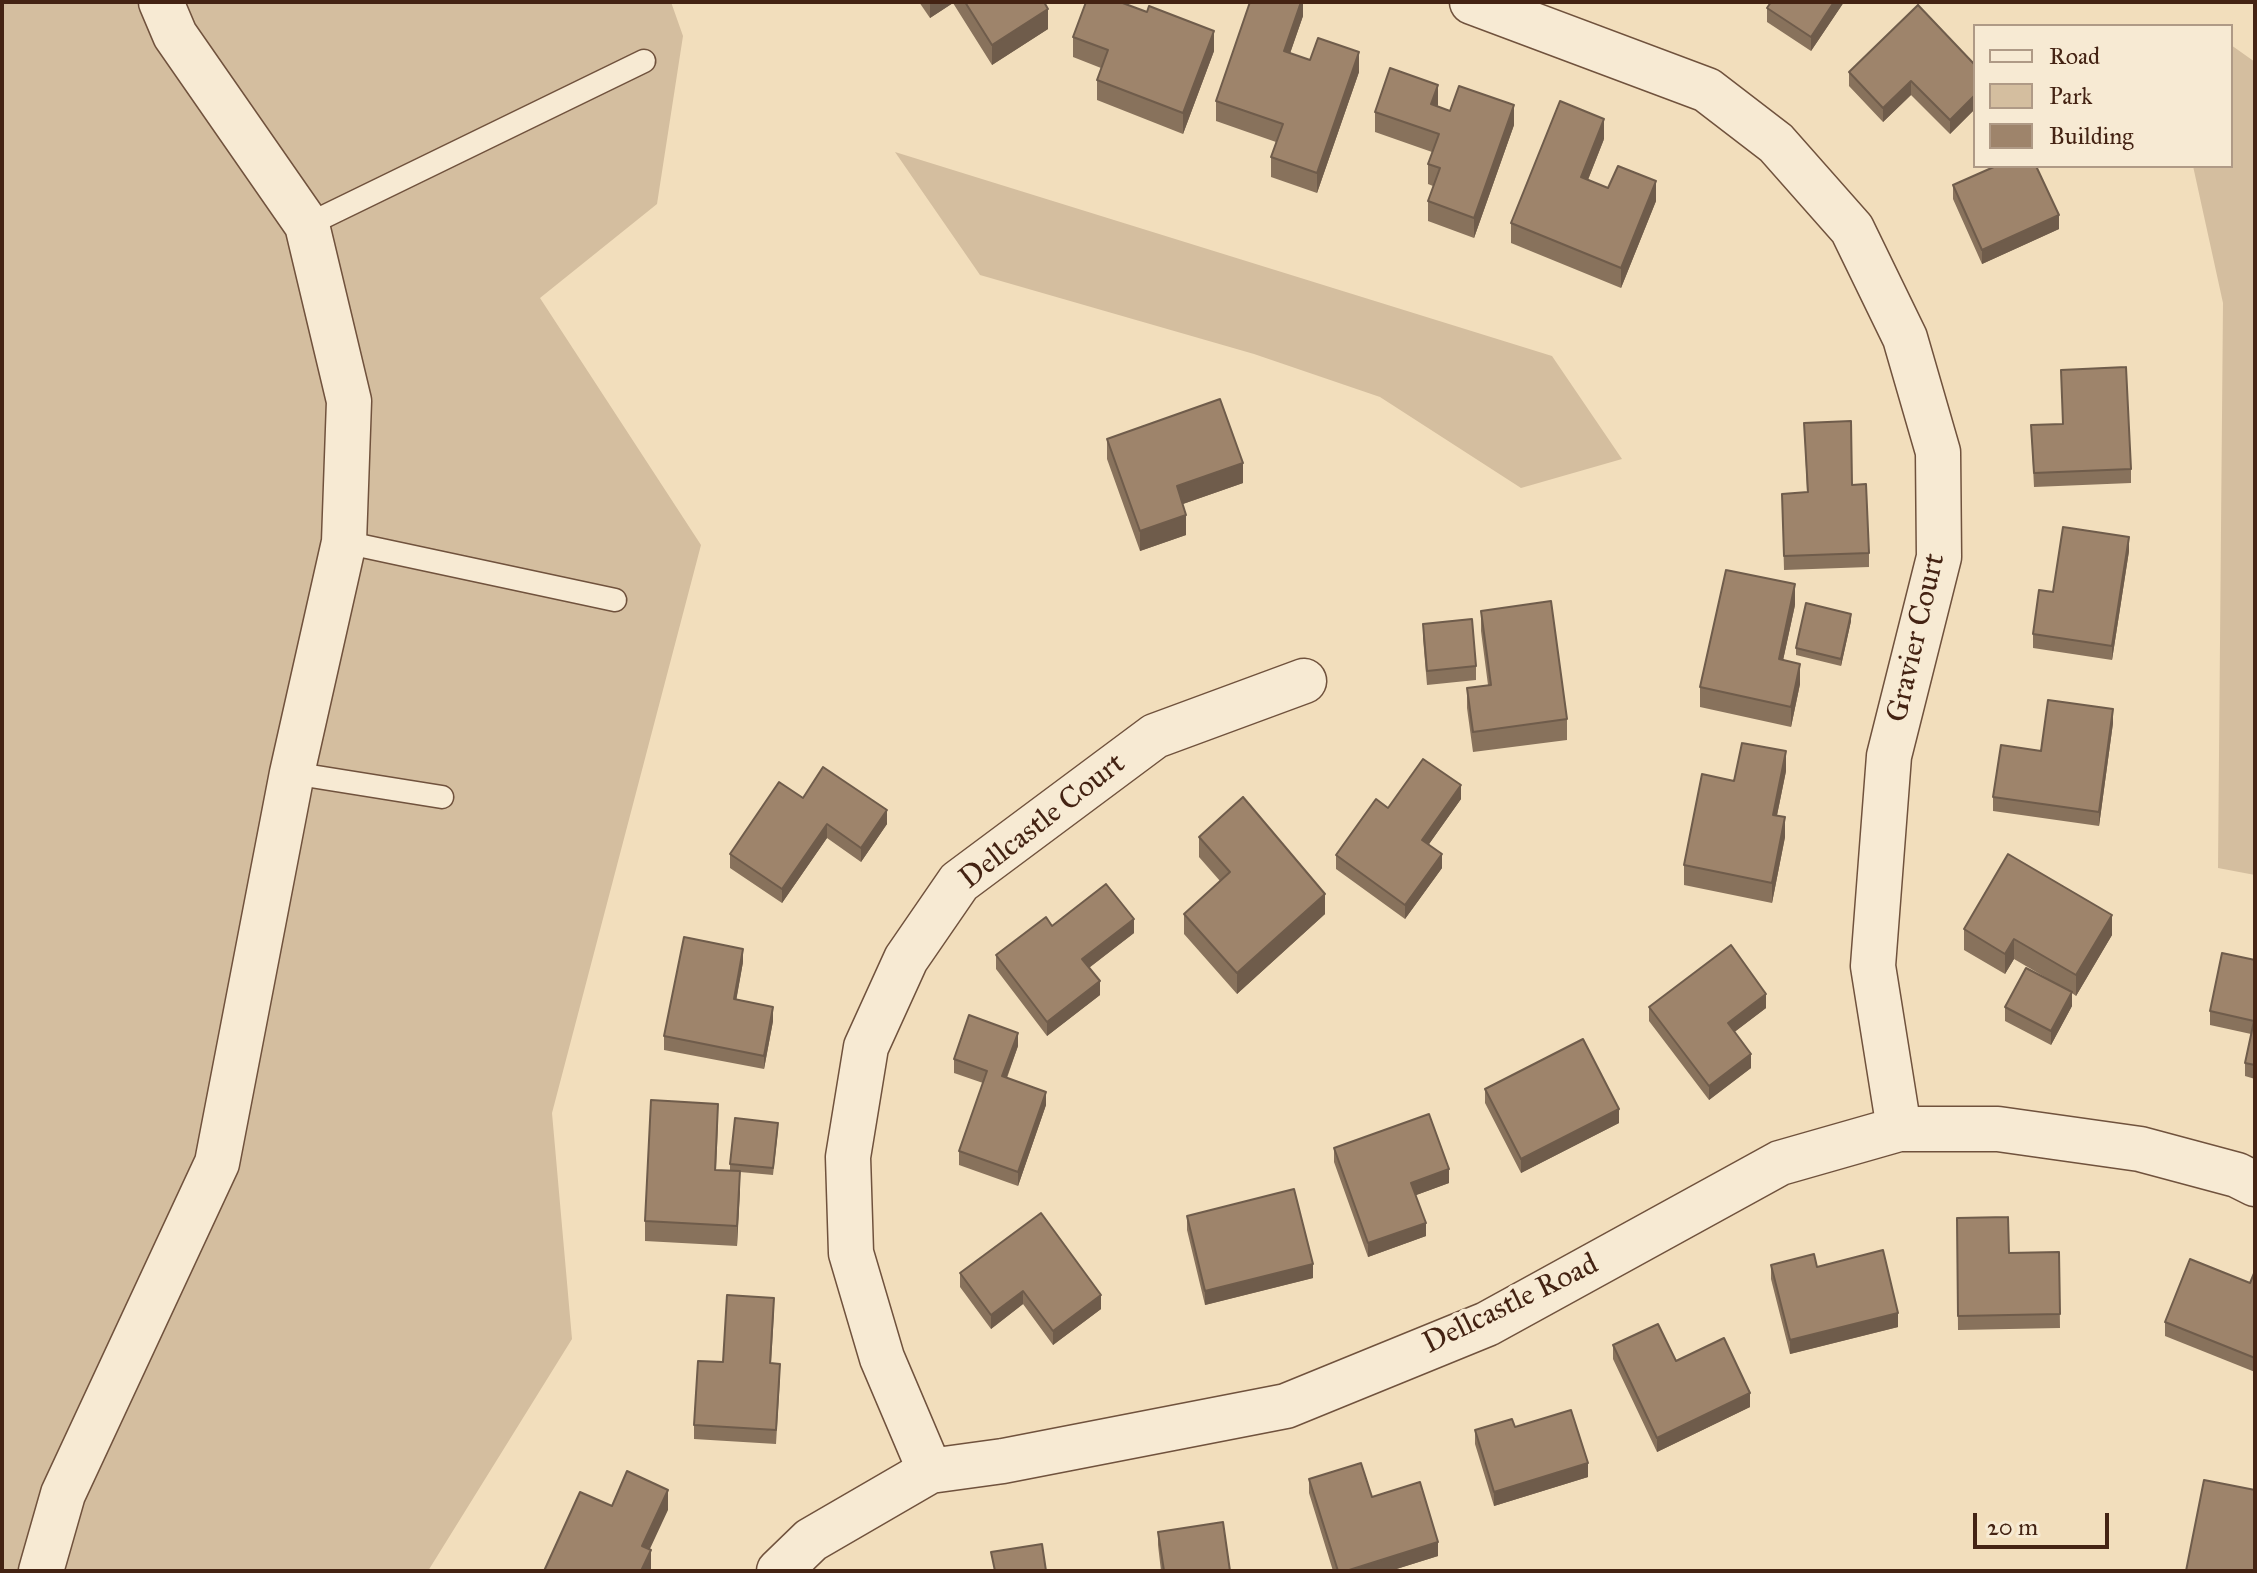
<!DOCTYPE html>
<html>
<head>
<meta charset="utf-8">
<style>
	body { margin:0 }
	#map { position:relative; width:2257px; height:1573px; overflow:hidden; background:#f2debc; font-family:"IM FELL Great Primer",serif }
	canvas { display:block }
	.frame { position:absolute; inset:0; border:4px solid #442313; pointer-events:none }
	.legend { position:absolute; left:1973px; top:24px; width:260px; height:144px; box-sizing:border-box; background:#f7ead3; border:2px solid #af9a86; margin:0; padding:10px 14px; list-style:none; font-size:24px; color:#442313 }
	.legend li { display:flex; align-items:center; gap:16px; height:40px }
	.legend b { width:40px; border:2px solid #af9a86 }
	.scale { position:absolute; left:1973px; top:1513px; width:136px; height:36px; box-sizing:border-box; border:4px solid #442313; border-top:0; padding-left:10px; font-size:24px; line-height:28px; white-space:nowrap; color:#442313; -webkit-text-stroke:6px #f7ead3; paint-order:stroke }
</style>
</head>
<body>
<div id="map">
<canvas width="2257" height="1573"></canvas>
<div class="frame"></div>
<ul class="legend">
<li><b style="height:10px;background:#f7ead3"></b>Road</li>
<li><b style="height:22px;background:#d4be9f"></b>Park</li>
<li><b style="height:22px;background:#9e846b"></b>Building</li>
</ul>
<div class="scale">20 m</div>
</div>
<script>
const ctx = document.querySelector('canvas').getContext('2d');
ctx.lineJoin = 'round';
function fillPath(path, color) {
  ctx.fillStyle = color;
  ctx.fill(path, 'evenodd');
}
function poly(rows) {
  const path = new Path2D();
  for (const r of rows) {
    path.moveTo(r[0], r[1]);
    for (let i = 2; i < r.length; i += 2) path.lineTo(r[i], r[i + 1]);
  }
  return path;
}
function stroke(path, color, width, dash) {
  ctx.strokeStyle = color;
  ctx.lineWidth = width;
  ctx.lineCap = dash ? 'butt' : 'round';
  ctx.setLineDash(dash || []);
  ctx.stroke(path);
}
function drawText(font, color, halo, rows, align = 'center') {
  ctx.font = font + ' "IM FELL Great Primer",serif';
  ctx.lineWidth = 8;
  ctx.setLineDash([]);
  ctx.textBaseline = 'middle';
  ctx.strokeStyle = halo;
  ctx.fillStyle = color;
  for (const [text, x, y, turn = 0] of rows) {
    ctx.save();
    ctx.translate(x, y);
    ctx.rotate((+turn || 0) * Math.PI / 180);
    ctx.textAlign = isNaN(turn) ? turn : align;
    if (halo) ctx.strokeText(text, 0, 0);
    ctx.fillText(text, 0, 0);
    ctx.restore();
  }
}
fillPath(poly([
	[2,2,671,2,683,36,657,204,540,298,701,545,552,1113,572,1339,428,1571,2,1571],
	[2231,45,2255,62,2255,875,2218,868,2223,303,2193,166,2231,166],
	[895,152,1552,356,1622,459,1521,488,1380,397,1254,354,980,275]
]), '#d4be9f');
const service = poly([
	[307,225,644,61],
	[344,542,615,600],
	[292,773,442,797]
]);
const minor = poly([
	[1472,2,1707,90,1776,143,1852,229,1905,338,1938,452,1939,557,1889,756,1873,966,1899,1129],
	[930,1471,882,1358,851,1253,848,1157,866,1047,906,959,959,882,1155,736,1304,681],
	[41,1571,63,1494,217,1163,292,773,344,542,349,401,307,225,175,35,161,2],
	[779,1571,811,1540,930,1471,1003,1461,1286,1406,1487,1324,1780,1163,1899,1129,1998,1129,2140,1149,2237,1175,2255,1184]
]);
stroke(service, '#70523d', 25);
stroke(minor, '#70523d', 47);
stroke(service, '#f7ead3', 22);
stroke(minor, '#f7ead3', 44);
fillPath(poly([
	[919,2,1044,2,1048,29,992,65,953,3,930,18],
	[1303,2,1303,16,1290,53,1310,60,1359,72,1317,193,1271,177,1271,157,1276,142,1216,121,1216,101],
	[1844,2,1811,51,1767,22,1767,8],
	[1073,37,1214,51,1183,134,1097,100,1097,80,1101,68,1073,57],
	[1975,65,1975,109,1950,134,1911,95,1883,122,1849,86,1849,72],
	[1437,106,1450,111,1514,125,1474,238,1428,221,1428,201,1433,186,1428,184,1428,164,1432,152,1375,132,1375,112],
	[1604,139,1588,180,1608,188,1656,201,1621,288,1511,243,1511,223],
	[1953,185,2059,229,1982,264,1953,199],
	[1804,423,1852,485,1869,553,1869,567,1784,570,1782,494,1807,492],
	[2062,424,2131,469,2131,483,2034,487,2031,425],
	[1107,439,1243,483,1183,504,1186,535,1140,551,1107,459],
	[2129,551,2112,660,2033,648,2033,634,2053,592],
	[1795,605,1783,660,1800,684,1791,727,1700,707,1700,687],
	[1481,611,1567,719,1567,740,1473,752,1467,708,1467,688,1488,685,1481,631],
	[1851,621,1841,666,1796,655,1796,648],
	[1423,624,1476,666,1476,680,1427,685,1423,638],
	[2113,723,2099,826,1993,811,1993,797,2041,751],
	[1786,771,1777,815,1785,837,1772,903,1684,885,1684,865,1734,781],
	[803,798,887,824,861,862,827,838,782,903,730,868,730,854],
	[1461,799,1429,844,1442,868,1405,919,1336,869,1336,855,1388,808],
	[1199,837,1325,914,1237,994,1184,934,1184,914,1220,881,1199,857],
	[1052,926,1134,933,1089,968,1100,995,1047,1036,996,969,996,955],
	[1964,929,2112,935,2076,996,2072,993,2072,1006,2051,1045,2005,1021,2005,1007,2055,983,2014,959,2005,974,1964,950],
	[2255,960,2255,1079,2245,1076,2245,1063,2251,1034,2210,1025,2210,1011],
	[743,962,736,1000,773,1021,764,1069,664,1050,664,1036],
	[1649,1007,1766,1008,1734,1032,1751,1068,1709,1100,1649,1021],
	[1018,1046,1007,1078,1046,1105,1018,1186,959,1165,959,1151,983,1083,954,1073,954,1059],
	[1485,1089,1619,1123,1521,1173,1485,1103],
	[718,1124,716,1170,730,1171,730,1164,778,1130,773,1175,740,1172,737,1246,645,1241,645,1221],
	[1334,1148,1449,1183,1416,1195,1426,1236,1368,1257,1334,1162],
	[1187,1216,1313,1278,1205,1305,1187,1230],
	[1957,1218,2009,1253,2059,1252,2060,1328,1958,1330],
	[1771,1265,1817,1267,1898,1327,1790,1354,1771,1279],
	[2255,1271,2255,1372,2165,1336,2165,1322,2250,1283],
	[960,1273,1101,1309,1053,1345,1023,1304,991,1329,960,1287],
	[774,1312,771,1364,780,1378,776,1444,694,1439,694,1425,723,1362],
	[1613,1345,1676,1361,1750,1407,1657,1452,1613,1359],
	[1515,1427,1588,1477,1494,1506,1475,1444,1475,1430],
	[1309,1479,1372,1497,1438,1556,1390,1571,1333,1571,1309,1493],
	[1158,1532,1230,1571,1161,1571,1158,1545]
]), '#88725c');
fillPath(poly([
	[930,2,953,2,953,3,930,18],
	[1301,2,1303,2,1303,16,1284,71,1284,51],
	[1834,2,1844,2,1811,51,1811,37],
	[1048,9,1048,29,992,65,992,45],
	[1214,31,1214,51,1183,134,1183,113],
	[1359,52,1359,72,1317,193,1317,173],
	[1911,81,1911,95,1883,122,1883,108],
	[1438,85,1438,105,1431,124,1431,104],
	[1975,95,1975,109,1950,134,1950,120],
	[1514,105,1514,125,1474,238,1474,218],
	[1604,119,1604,139,1581,197,1581,177],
	[1656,181,1656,201,1621,288,1621,268],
	[2059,215,2059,229,1982,264,1982,250],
	[1243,463,1243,483,1177,506,1177,486],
	[1186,515,1186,535,1140,551,1140,531],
	[2129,537,2129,551,2112,660,2112,646],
	[1795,584,1795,605,1779,679,1779,659],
	[1851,614,1851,621,1841,666,1841,659],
	[1800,664,1800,684,1791,727,1791,707],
	[2113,709,2113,723,2099,826,2099,812],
	[1786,751,1786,771,1773,835,1773,815],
	[1461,785,1461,799,1422,854,1422,840],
	[887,810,887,824,861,862,861,848],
	[1785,817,1785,837,1772,903,1772,883],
	[827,824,827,838,782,903,782,889],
	[1442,854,1442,868,1405,919,1405,905],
	[1325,894,1325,914,1237,994,1237,973],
	[2112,915,2112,935,2076,996,2076,975],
	[1134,919,1134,933,1082,973,1082,959],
	[2014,939,2014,959,2005,974,2005,954],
	[743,949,743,962,734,1013,734,999],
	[1100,981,1100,995,1047,1036,1047,1022],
	[2072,992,2072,1006,2051,1045,2051,1031],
	[1766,994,1766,1008,1728,1037,1728,1023],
	[773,1007,773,1021,764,1069,764,1056],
	[1018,1033,1018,1046,1002,1090,1002,1076],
	[1751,1054,1751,1068,1709,1100,1709,1086],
	[1046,1092,1046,1105,1018,1186,1018,1172],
	[1619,1109,1619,1123,1521,1173,1521,1159],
	[1449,1169,1449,1183,1411,1197,1411,1183],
	[740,1171,740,1192,737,1246,737,1226],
	[1426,1223,1426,1236,1368,1257,1368,1243],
	[1313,1264,1313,1278,1205,1305,1205,1291],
	[1023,1291,1023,1304,991,1329,991,1315],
	[1101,1295,1101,1309,1053,1345,1053,1331],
	[1898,1313,1898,1327,1790,1354,1790,1340],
	[1750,1393,1750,1407,1657,1452,1657,1438],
	[1588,1463,1588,1477,1494,1506,1494,1492],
	[668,1490,668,1510,642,1566,642,1546],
	[1438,1542,1438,1556,1390,1571,1346,1571],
	[651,1550,651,1570,641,1571]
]), '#6f5c4b');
const building = poly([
	[965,2,1044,2,1048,9,992,45,965,2],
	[1086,2,1120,2,1147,12,1149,6,1214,31,1183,113,1097,80,1108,50,1073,37,1086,2],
	[1250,2,1301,2,1284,51,1310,60,1318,38,1359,52,1317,173,1271,157,1283,124,1216,101,1250,2],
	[1771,2,1834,2,1811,37,1767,8,1771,2],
	[1918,5,1975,65,1975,95,1950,120,1911,81,1883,108,1849,72,1918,5],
	[1390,68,1438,85,1431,104,1450,111,1459,86,1514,105,1474,218,1428,201,1440,168,1428,164,1439,134,1375,112,1390,68],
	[1560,101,1604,119,1581,177,1608,188,1618,166,1656,181,1621,268,1511,223,1560,101],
	[1996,166,2036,166,2059,215,1982,250,1953,185,1996,166],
	[2126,367,2131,469,2034,473,2031,425,2063,424,2061,370,2126,367],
	[1220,399,1243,463,1177,486,1186,515,1140,531,1107,439,1220,399],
	[1851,421,1852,485,1866,484,1869,553,1784,556,1782,494,1808,492,1804,423,1851,421],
	[2063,527,2129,537,2112,646,2033,634,2039,590,2053,592,2063,527],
	[1726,570,1795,584,1779,659,1800,664,1791,707,1700,687,1726,570],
	[1551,601,1567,719,1473,732,1467,688,1491,685,1481,611,1551,601],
	[1806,603,1851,614,1841,659,1796,648,1806,603],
	[1472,619,1476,666,1427,671,1423,624,1472,619],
	[2048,700,2113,709,2099,812,1993,797,2001,745,2041,751,2048,700],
	[1742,743,1786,751,1773,815,1785,817,1772,883,1684,865,1702,774,1734,781,1742,743],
	[1423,759,1461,785,1422,840,1442,854,1405,905,1336,855,1376,799,1388,808,1423,759],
	[823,767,887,810,861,848,827,824,782,889,730,854,779,782,803,798,823,767],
	[1243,797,1325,894,1237,973,1184,914,1230,872,1199,837,1243,797],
	[2008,854,2112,915,2076,975,2014,939,2005,954,1964,929,2008,854],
	[1106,884,1134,919,1082,959,1100,981,1047,1022,996,955,1046,917,1052,926,1106,884],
	[684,937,743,949,734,999,773,1007,764,1056,664,1036,684,937],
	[1731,945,1766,994,1728,1023,1751,1054,1709,1086,1649,1007,1731,945],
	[2222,953,2255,960,2255,1065,2245,1063,2254,1021,2210,1011,2222,953],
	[2026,968,2072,992,2051,1031,2005,1007,2026,968],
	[969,1015,1018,1033,1002,1076,1046,1092,1018,1172,959,1151,987,1071,954,1059,969,1015],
	[1583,1039,1619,1109,1521,1159,1485,1089,1583,1039],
	[651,1100,718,1104,715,1170,740,1171,737,1226,645,1221,651,1100],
	[1429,1114,1449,1169,1411,1183,1426,1223,1368,1243,1334,1148,1429,1114],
	[735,1118,778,1123,773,1168,730,1164,735,1118],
	[1294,1189,1313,1264,1205,1291,1187,1216,1294,1189],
	[1041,1213,1101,1295,1053,1331,1023,1291,991,1315,960,1273,1041,1213],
	[2008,1217,2009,1253,2059,1252,2060,1314,1958,1316,1957,1218,2008,1217],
	[1883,1250,1898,1313,1790,1340,1771,1265,1814,1254,1817,1267,1883,1250],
	[2190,1259,2250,1283,2255,1271,2255,1358,2165,1322,2190,1259],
	[727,1295,774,1298,770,1363,780,1364,776,1430,694,1425,698,1361,723,1362,727,1295],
	[1658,1324,1676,1361,1724,1338,1750,1393,1657,1438,1613,1345,1658,1324],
	[1571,1410,1588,1463,1494,1492,1475,1430,1512,1419,1515,1427,1571,1410],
	[1361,1463,1372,1497,1420,1482,1438,1542,1346,1571,1338,1571,1309,1479,1361,1463],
	[627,1471,668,1490,642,1546,651,1550,641,1571,544,1571,580,1492,612,1506,627,1471],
	[2204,1480,2255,1490,2255,1571,2186,1571,2204,1480],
	[1223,1522,1230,1571,1164,1571,1158,1532,1223,1522],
	[1042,1544,1046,1571,995,1571,991,1552,1042,1544]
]);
fillPath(building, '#9e846b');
stroke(building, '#6f5c4b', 2);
drawText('30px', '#442313', '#f7ead3', [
	["Gravier Court",1917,638,-77],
	["Dellcastle Court",1043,822,-38],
	["Dellcastle Road",1511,1305,-26]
]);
</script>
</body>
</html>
